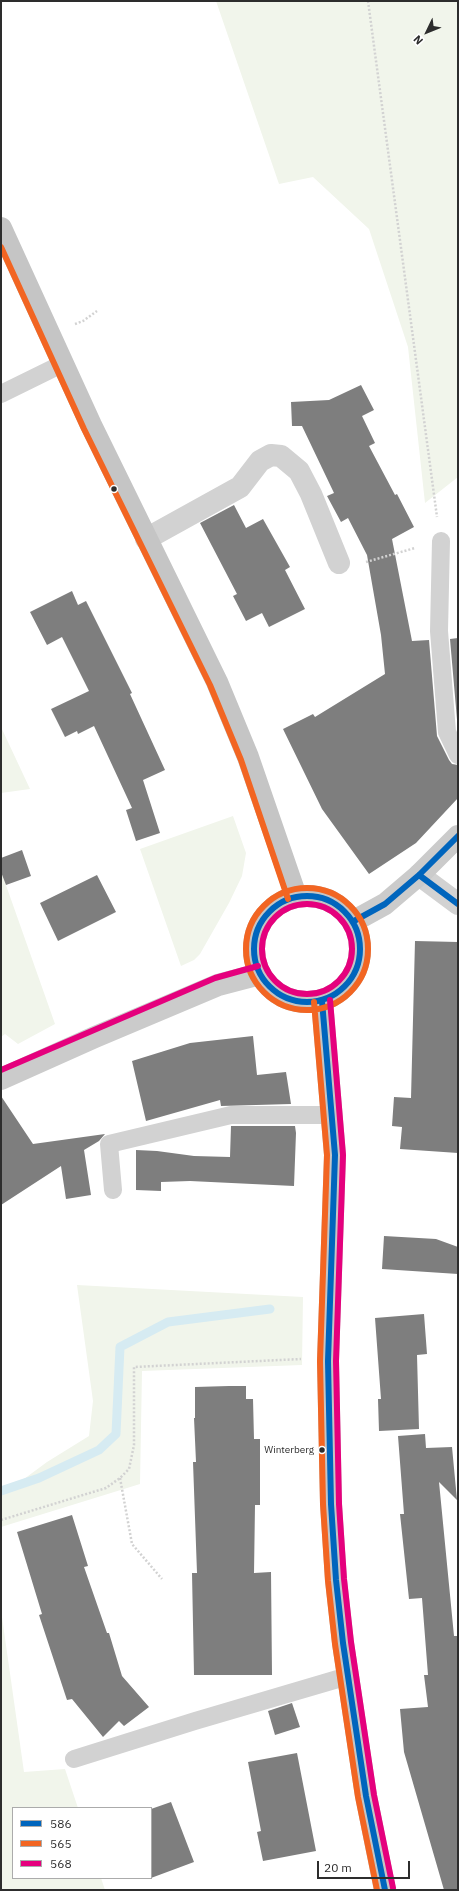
<!DOCTYPE html>
<html>
<head>
<meta charset="utf-8">
<style>
	body { margin:0 }
	#map { position:relative; width:459px; height:1891px; overflow:hidden; background:#fff; font-family:"IBM Plex Sans",sans-serif }
	canvas { display:block }
	.frame { position:absolute; inset:0; border:2px solid #2d2d2d; pointer-events:none }
	.legend { position:absolute; left:12px; top:1807px; width:140px; height:72px; box-sizing:border-box; background:#fff; border:1px solid #ababab; margin:0; padding:5px 7px; list-style:none; font-size:12px; color:#2d2d2d }
	.legend li { display:flex; align-items:center; gap:8px; height:20px }
	.legend b { width:20px; border:1px solid #ababab }
	.north { position:absolute; left:407px; top:12px; width:40px; height:40px; -webkit-text-stroke:3px #fff; paint-order:stroke; rotate:227deg; font-size:11px; font-weight:700; line-height:16px; text-align:center; color:#2d2d2d }
	.north::after { content:''; display:block; margin:auto; width:14px; height:18px; background:#2d2d2d; clip-path:polygon(50% 0,100% 100%,50% 72%,0 100%) }
	.scale { position:absolute; left:317px; top:1861px; width:93px; height:18px; box-sizing:border-box; border:2px solid #2d2d2d; border-top:0; padding-left:5px; font-size:12px; line-height:14px; white-space:nowrap; color:#2d2d2d; -webkit-text-stroke:3px #fff; paint-order:stroke }
</style>
</head>
<body>
<div id="map">
<canvas width="459" height="1891"></canvas>
<div class="frame"></div>
<ul class="legend">
<li><b style="height:5px;background:#0065bd"></b>586</li>
<li><b style="height:5px;background:#f26522"></b>565</li>
<li><b style="height:5px;background:#e5007d"></b>568</li>
</ul>
<div class="north">N</div>
<div class="scale">20 m</div>
</div>
<script>
const ctx = document.querySelector('canvas').getContext('2d');
ctx.lineJoin = 'round';
function fillPath(path, color) {
  ctx.fillStyle = color;
  ctx.fill(path, 'evenodd');
}
function poly(rows) {
  const path = new Path2D();
  for (const r of rows) {
    if (r.length === 3) {
      path.moveTo(r[0] + r[2], r[1]);
      path.arc(r[0], r[1], r[2], 0, 2 * Math.PI);
      continue;
    }
    path.moveTo(r[0], r[1]);
    for (let i = 2; i < r.length; i += 2) path.lineTo(r[i], r[i + 1]);
  }
  return path;
}
function stroke(path, color, width, dash) {
  ctx.strokeStyle = color;
  ctx.lineWidth = width;
  ctx.lineCap = dash ? 'butt' : 'round';
  ctx.setLineDash(dash || []);
  ctx.stroke(path);
}
function drawText(font, color, halo, rows, align = 'center') {
  ctx.font = font + ' "IBM Plex Sans",sans-serif';
  ctx.lineWidth = 4;
  ctx.setLineDash([]);
  ctx.textBaseline = 'middle';
  ctx.strokeStyle = halo;
  ctx.fillStyle = color;
  for (const [text, x, y, turn = 0] of rows) {
    ctx.save();
    ctx.translate(x, y);
    ctx.rotate((+turn || 0) * Math.PI / 180);
    ctx.textAlign = isNaN(turn) ? turn : align;
    if (halo) ctx.strokeText(text, 0, 0);
    ctx.fillText(text, 0, 0);
    ctx.restore();
  }
}
fillPath(poly([
	[216,1,458,1,458,477,425,503,408,347,369,229,313,177,279,184],
	[1,727,30,789,1,793],
	[233,816,246,853,242,876,229,903,200,954,194,960,181,966,140,849],
	[1,871,55,1024,18,1044,5,1034,1,1037],
	[77,1285,303,1297,302,1365,142,1371,140,1484,1,1527,1,1496,47,1462,89,1436,93,1401],
	[1,1610,24,1772,65,1769,78,1808,13,1808,13,1878,101,1878,105,1890,1,1890]
]), '#f1f5eb');
stroke(poly([
	[1,1491,39,1478,99,1450,116,1434,120,1347,168,1322,270,1309]
]), '#d6ebf2', 9);
fillPath(poly([
	[361,385,374,410,362,416,375,443,369,446,395,495,397,494,414,527,392,539,412,641,429,640,437,736,449,760,452,764,458,765,458,798,416,843,369,874,322,809,283,729,313,714,315,717,385,674,381,635,367,555,348,518,341,522,327,496,334,493,302,426,292,426,291,402,329,400],
	[234,505,246,528,263,519,290,567,285,570,305,609,269,627,262,613,246,621,233,596,237,594,200,523],
	[72,591,78,605,86,601,132,693,130,694,165,770,143,780,160,833,136,841,126,810,132,808,94,726,78,734,77,731,65,737,51,709,89,691,62,637,47,645,30,612],
	[458,638,458,731,450,639],
	[22,850,31,876,6,885,1,872,1,858],
	[97,875,116,912,58,941,40,903],
	[415,941,458,942,458,1153,400,1149,402,1127,392,1126,394,1097,411,1098],
	[253,1036,257,1075,286,1072,291,1104,221,1106,220,1100,146,1121,132,1061,190,1043],
	[1,1096,33,1144,105,1134,99,1141,84,1150,91,1195,66,1199,61,1166,1,1205],
	[231,1126,295,1126,296,1133,294,1186,190,1181,161,1182,161,1191,136,1190,136,1150,157,1151,194,1156,230,1157],
	[384,1236,436,1239,458,1247,458,1274,382,1269],
	[424,1314,427,1354,417,1355,419,1429,379,1431,378,1399,381,1399,375,1318],
	[229,1386,246,1386,246,1399,253,1399,254,1439,260,1439,260,1505,255,1505,254,1573,271,1572,272,1675,194,1675,192,1573,197,1573,193,1462,196,1462,194,1418,195,1418,195,1387],
	[425,1434,426,1448,452,1447,457,1500,439,1482,454,1636,458,1636,458,1890,444,1890,404,1752,400,1709,428,1707,424,1675,428,1675,422,1598,409,1599,400,1514,404,1514,398,1436],
	[72,1515,88,1566,84,1567,107,1633,109,1633,122,1676,149,1707,124,1726,119,1721,103,1737,72,1699,67,1700,65,1694,39,1615,42,1614,17,1532],
	[292,1703,300,1727,275,1735,268,1711],
	[297,1753,316,1851,263,1861,257,1832,261,1831,248,1762],
	[171,1802,194,1862,151,1878,151,1809]
]), '#7e7e7e');
stroke(poly([
	[368,1,437,517],
	[75,324,83,321,97,311],
	[366,562,415,548],
	[120,1478,132,1544,162,1579],
	[1,1520,106,1488,120,1478,129,1469,134,1445,134,1367,301,1359]
]), '#d2d2d2', 2.5, [2, 2]);
stroke(poly([
	[1,394,62,364],
	[441,541,439,631,447,732,458,755],
	[113,1190,109,1144,231,1115,332,1115],
	[74,1759,195,1721,348,1676]
]), '#d2d2d2', 18);
stroke(poly([
	[146,539,240,487,260,461,271,455,281,456,299,471,311,494,339,563],
	[419,875,458,904]
]), '#d2d2d2', 22);
stroke(poly([
	[354,921,385,904,419,875,458,836],
	[1,1079,95,1037,218,985,260,974]
]), '#cbcbcb', 22);
stroke(poly([
	[1,228,91,425,217,682,248,757,296,896],
	[307,949,53],
	[322,1001,335,1155,328,1361,331,1504,336,1580,343,1643,366,1796,385,1890]
]), '#c5c5c5', 22);
stroke(poly([
	[419,875,458,904],
	[307,949,53],
	[354,921,385,904,419,875,458,836],
	[322,1001,335,1155,328,1361,331,1504,336,1580,343,1643,366,1796,385,1890]
]), '#0065bd', 6);
stroke(poly([
	[1,247,84,429,210,685,241,760,288,899],
	[307,949,61],
	[314,1002,327,1155,320,1361,323,1504,328,1581,335,1644,358,1797,377,1890]
]), '#f26522', 6);
stroke(poly([
	[307,949,45],
	[330,1000,343,1155,336,1361,339,1504,344,1579,351,1642,374,1795,393,1888],
	[1,1070,215,978,258,966]
]), '#e5007d', 6);
for (const [x, y, r, color] of [
	[114,489,3.5,"#2d2d2d"],
	[322,1450,3.5,"#2d2d2d"]
]) {
  const dot = new Path2D();
  dot.arc(x, y, r, 0, 2 * Math.PI);
  ctx.fillStyle = color;
  ctx.fill(dot);
  stroke(dot, '#fff', 1.5);
}
drawText('10px', '#2d2d2d', '#fff', [
	["Winterberg",314,1450]
], 'right');
</script>
</body>
</html>
